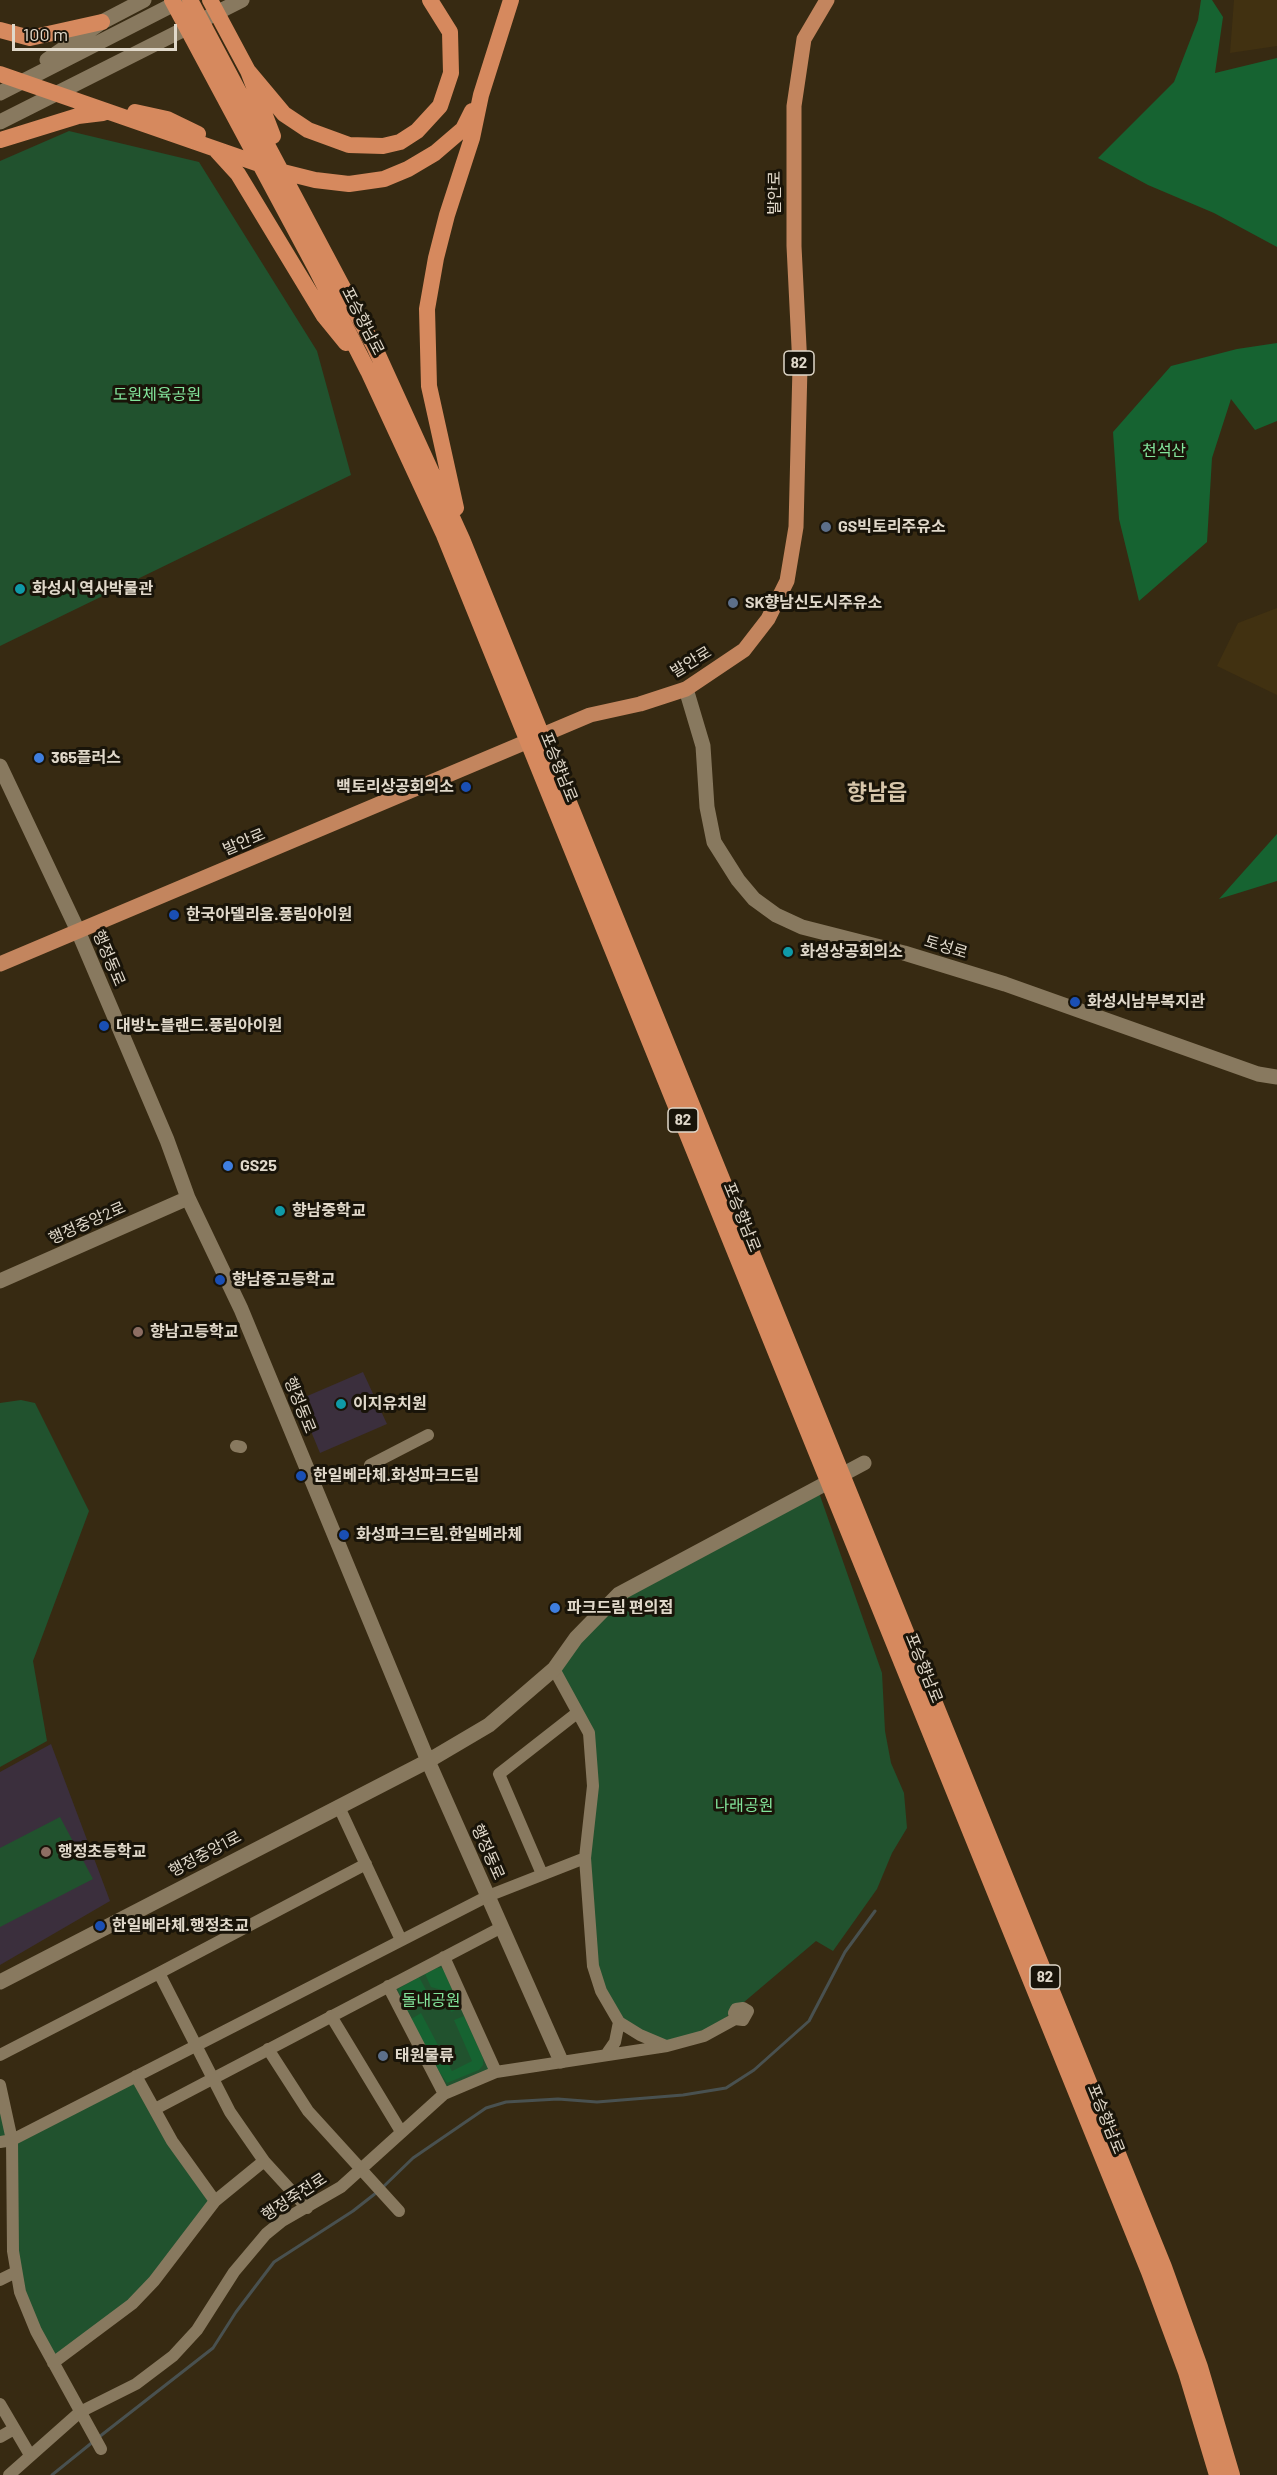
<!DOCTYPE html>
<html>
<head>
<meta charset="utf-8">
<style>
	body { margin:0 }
	#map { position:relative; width:1277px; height:2475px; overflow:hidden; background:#372a12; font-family:Barlow,sans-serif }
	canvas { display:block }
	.scale { position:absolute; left:12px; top:24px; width:165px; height:27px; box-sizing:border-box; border:3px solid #e0d8ca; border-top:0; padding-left:8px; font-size:18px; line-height:21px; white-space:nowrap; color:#e0d8ca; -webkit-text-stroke:4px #191409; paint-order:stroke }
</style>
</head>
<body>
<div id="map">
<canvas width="1277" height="2475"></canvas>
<div class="scale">100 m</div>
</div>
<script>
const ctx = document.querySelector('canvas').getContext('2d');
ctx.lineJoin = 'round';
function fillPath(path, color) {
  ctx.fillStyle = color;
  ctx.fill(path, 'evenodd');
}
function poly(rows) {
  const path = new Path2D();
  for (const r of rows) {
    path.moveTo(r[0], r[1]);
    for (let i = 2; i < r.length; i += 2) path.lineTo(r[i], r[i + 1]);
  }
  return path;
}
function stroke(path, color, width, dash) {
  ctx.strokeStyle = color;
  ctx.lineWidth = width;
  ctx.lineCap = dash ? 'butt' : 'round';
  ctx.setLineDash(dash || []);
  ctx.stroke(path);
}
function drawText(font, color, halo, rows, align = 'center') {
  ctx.font = font + ' Barlow,"Noto Sans KR",sans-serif';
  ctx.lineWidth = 6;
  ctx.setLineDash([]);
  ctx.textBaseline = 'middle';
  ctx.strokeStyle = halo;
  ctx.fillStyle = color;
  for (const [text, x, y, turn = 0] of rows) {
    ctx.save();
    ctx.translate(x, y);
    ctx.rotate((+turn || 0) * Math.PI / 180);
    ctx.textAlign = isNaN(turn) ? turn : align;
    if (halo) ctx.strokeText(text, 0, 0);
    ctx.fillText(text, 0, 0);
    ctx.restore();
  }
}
fillPath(poly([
	[1234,0,1277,0,1277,46,1230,53],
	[1277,608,1277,695,1217,666,1238,623]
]), '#413111');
fillPath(poly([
	[363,1372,387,1424,320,1453,298,1400],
	[51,1744,110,1901,0,1965,0,1772]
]), '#3b2f3d');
fillPath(poly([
	[69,131,199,162,317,351,351,475,0,646,0,161],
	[21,1400,35,1403,89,1511,33,1661,47,1741,0,1767,0,1403],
	[817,1487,882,1673,885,1731,891,1763,904,1793,907,1828,892,1853,877,1889,833,1951,816,1941,704,2036,667,2046,619,2022,601,1991,585,1858,589,1733,554,1669,599,1613],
	[60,1817,93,1879,0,1927,0,1848],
	[444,1957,496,2072,444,2094,388,1986],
	[136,2076,215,2201,154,2281,53,2363,20,2292,12,2140,0,2142,0,2085,12,2139]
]), '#21522e');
fillPath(poly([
	[1201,0,1212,0,1223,17,1215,73,1277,58,1277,247,1214,213,1148,185,1098,158,1174,82,1198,20],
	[1277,343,1277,421,1255,430,1231,399,1212,458,1207,542,1139,601,1119,519,1113,432,1171,366,1237,349],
	[1277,834,1277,881,1219,899],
	[437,1968,442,1968,445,1973,460,2008,451,2012,445,1991,431,1987,425,1974],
	[419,1977,426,1990,423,2004,407,2012,398,1989],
	[421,2013,440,2049,429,2054,411,2019],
	[464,2016,483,2058,483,2065,479,2070,447,2083,434,2064,445,2058,452,2071,472,2061,454,2020]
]), '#166331');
stroke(poly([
	[382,2188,413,2158,486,2108,506,2102,558,2099,597,2102,683,2095,726,2088,754,2070,809,2021,845,1952,875,1911],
	[99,2437,213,2348,236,2312,274,2262,353,2211,376,2193],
	[52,2475,94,2441]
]), '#495150', 3);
stroke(poly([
	[236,1446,241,1447],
	[370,1465,428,1435],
	[554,1669,589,1733,593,1786,585,1858,593,1966,601,1991,619,2022,615,2042,606,2055],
	[339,1807,401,1940],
	[542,1874,499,1774,577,1713],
	[444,1957,496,2072],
	[159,1973,366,1864],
	[388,1986,444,2094],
	[331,2016,400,2130],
	[619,2022,640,2035,666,2046],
	[268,2049,308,2111,399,2211],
	[0,2055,159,1973,230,2112,264,2161],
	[0,2085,12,2140,13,2251,20,2292,36,2331,101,2449],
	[155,2109,502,1927],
	[0,2142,12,2140,488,1896,585,1858],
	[215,2201,264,2161,307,2208],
	[0,2280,16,2272],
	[53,2363,132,2304,154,2281,215,2201,172,2141,136,2076],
	[0,2404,30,2455],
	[0,2437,14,2429],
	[9,2475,80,2412,136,2384,173,2356,197,2330,234,2272,266,2234,282,2221,341,2187,444,2094,496,2072,667,2046,704,2036,735,2019,743,2020,748,2011,743,2008,736,2009,734,2013,735,2019]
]), '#88795f', 12);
stroke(poly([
	[686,689,703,746,707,807,714,842,738,880,754,899,776,915,802,927,904,953,1005,984,1258,1074,1277,1077],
	[0,766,78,931,167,1140,188,1198,241,1309,428,1761,561,2061],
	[0,1281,188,1198],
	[0,1982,428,1761,489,1725,554,1669,576,1638,619,1594,864,1463]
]), '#88795f', 15);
stroke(poly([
	[47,60,102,22,144,0],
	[0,93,182,0],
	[0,122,242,0]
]), '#88795f', 15);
stroke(poly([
	[0,964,590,715,640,704,686,689,744,650,768,619,787,581,796,527,800,367,794,246,794,106,804,39,827,0]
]), '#c3855e', 15);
stroke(poly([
	[172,0,315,267,368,371,444,535,1149,2272,1186,2372,1217,2475],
	[190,0,374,346,462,539,1164,2267,1200,2367,1232,2475],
	[210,0,248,71,273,136],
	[0,30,30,38,102,22],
	[248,71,284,114,308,130,349,145,383,146,400,142,417,131,440,106,451,73,450,32,430,0],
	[0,74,279,171,315,180,349,184,384,179,408,169,435,153,463,129,472,111],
	[135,112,167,119,198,134],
	[0,140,78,116,103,113],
	[217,151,238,174,324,316,346,343],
	[456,508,429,386,427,309,436,258,447,215,472,138,481,95,511,0]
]), '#d6895e', 16);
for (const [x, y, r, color] of [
	[826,527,6,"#5c6f8a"],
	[20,589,6,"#0f9aa8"],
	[733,603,6,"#5c6f8a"],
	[39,758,6,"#3f7fe0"],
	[466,787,6,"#1a4fb4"],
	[174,915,6,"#1a4fb4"],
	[788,952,6,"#0f9aa8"],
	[1075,1002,6,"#1a4fb4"],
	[104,1026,6,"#1a4fb4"],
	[228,1166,6,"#3f7fe0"],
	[280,1211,6,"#0f9aa8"],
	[220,1280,6,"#1a4fb4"],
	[138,1332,6,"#8d6e63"],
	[341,1404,6,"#0f9aa8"],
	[301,1476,6,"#1a4fb4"],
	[344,1535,6,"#1a4fb4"],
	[555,1608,6,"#3f7fe0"],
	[46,1852,6,"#8d6e63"],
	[100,1926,6,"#1a4fb4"],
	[383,2056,6,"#5c6f8a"]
]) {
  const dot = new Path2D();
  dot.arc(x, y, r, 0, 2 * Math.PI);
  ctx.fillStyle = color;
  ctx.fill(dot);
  stroke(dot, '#191409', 2);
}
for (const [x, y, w] of [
	[799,363,30],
	[683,1120,30],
	[1045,1977,30]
]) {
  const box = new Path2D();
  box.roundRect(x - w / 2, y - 12, w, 24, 4.5);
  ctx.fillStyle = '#191409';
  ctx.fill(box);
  stroke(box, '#e0d8ca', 1.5);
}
drawText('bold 15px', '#e0d8ca', null, [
	["82",799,363],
	["82",683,1120],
	["82",1045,1977]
]);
drawText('16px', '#e0d8ca', '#191409', [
	["발안로",775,193,-90],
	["포승향남로",363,321,63],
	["발안로",691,662,-31],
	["포승향남로",559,767,68],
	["발안로",244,842,-23],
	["토성로",946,947,17],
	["행정동로",109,958,67],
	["포승향남로",742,1217,68],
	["행정중앙2로",87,1223,-24],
	["행정동로",300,1405,68],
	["포승향남로",924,1668,68],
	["행정동로",488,1852,66],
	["행정중앙1로",205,1854,-28],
	["포승향남로",1106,2119,68],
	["행정죽전로",294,2197,-33]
]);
drawText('16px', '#83e59b', '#191409', [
	["도원체육공원",157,395],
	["천석산",1164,451],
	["나래공원",744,1806],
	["돌내공원",431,2001]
]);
drawText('bold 16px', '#e0d8ca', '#191409', [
	["GS빅토리주유소",838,527],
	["화성시 역사박물관",32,589],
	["SK향남신도시주유소",745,603],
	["365플러스",51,758],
	["백토리상공회의소",454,787,"right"],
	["한국아델리움.풍림아이원",186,915],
	["화성상공회의소",800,952],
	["화성시남부복지관",1087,1002],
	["대방노블랜드.풍림아이원",116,1026],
	["GS25",240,1166],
	["향남중학교",292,1211],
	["향남중고등학교",232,1280],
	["향남고등학교",150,1332],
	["이지유치원",353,1404],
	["한일베라체.화성파크드림",313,1476],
	["화성파크드림.한일베라체",356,1535],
	["파크드림 편의점",567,1608],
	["행정초등학교",58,1852],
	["한일베라체.행정초교",112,1926],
	["태원물류",395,2056]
], 'left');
drawText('bold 22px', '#d7c6aa', '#191409', [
	["향남읍",877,793]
]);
</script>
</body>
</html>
